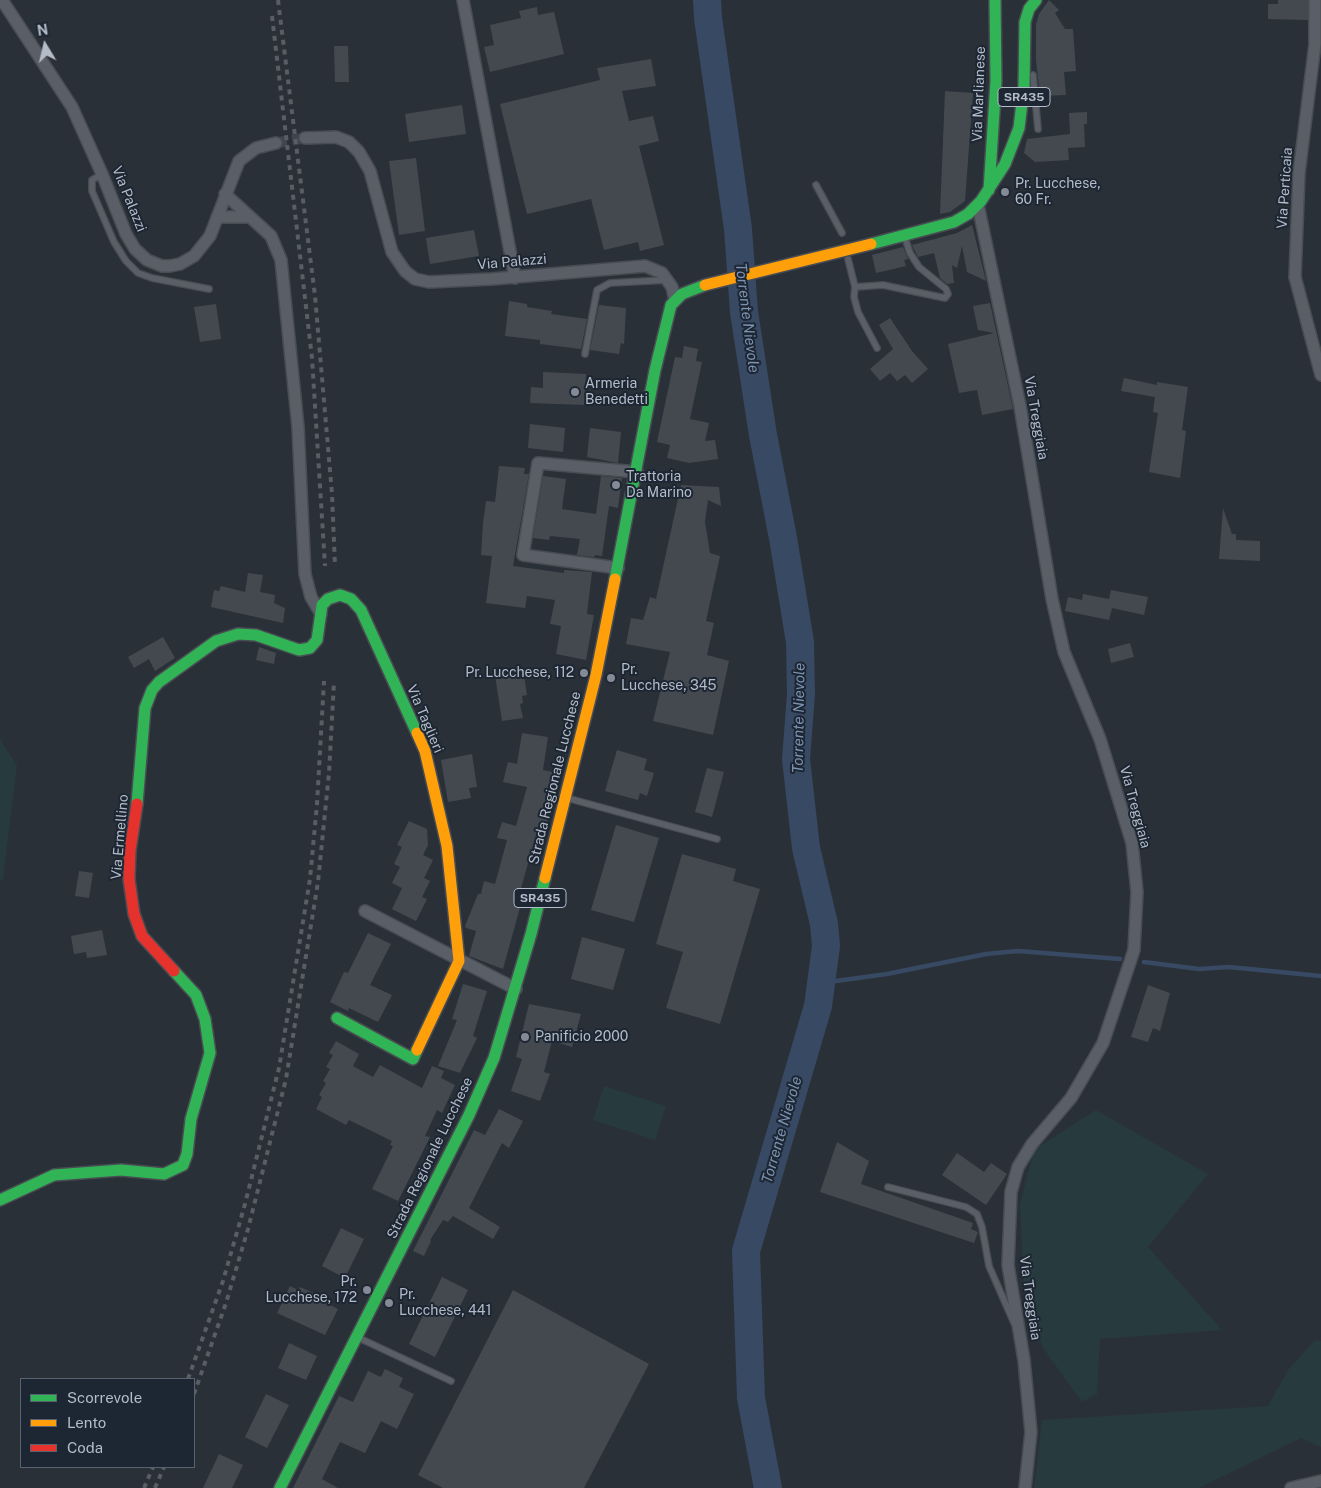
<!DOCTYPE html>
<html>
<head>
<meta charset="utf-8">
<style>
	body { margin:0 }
	#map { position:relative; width:1321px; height:1488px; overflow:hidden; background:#2a3038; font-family:"Public Sans",sans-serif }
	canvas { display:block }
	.legend { position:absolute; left:20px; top:1378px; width:175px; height:90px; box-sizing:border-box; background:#1d2633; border:1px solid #59626f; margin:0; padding:6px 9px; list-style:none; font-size:15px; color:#b4bcc9 }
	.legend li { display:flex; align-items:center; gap:10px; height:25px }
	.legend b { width:25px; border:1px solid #59626f }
	.north { position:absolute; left:20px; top:20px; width:50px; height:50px; -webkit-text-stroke:4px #1d2633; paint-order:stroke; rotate:351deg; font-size:14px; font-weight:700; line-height:20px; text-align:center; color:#b4bcc9 }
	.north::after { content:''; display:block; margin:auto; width:18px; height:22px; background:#b4bcc9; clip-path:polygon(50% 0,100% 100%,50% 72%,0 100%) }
</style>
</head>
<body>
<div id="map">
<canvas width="1321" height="1488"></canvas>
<ul class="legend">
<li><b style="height:6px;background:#30b455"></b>Scorrevole</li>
<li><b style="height:6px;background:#ff9f0a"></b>Lento</li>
<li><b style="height:6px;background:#e5322d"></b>Coda</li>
</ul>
<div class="north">N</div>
</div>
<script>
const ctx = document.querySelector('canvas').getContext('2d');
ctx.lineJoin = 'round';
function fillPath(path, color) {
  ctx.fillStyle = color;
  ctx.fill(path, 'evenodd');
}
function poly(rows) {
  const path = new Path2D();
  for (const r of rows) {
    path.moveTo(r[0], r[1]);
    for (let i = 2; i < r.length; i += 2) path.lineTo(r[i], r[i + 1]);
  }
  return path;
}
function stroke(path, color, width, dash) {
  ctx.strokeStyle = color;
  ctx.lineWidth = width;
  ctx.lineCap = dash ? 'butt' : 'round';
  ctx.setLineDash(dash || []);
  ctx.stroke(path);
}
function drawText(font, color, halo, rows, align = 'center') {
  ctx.font = font + ' "Public Sans",sans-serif';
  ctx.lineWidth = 4;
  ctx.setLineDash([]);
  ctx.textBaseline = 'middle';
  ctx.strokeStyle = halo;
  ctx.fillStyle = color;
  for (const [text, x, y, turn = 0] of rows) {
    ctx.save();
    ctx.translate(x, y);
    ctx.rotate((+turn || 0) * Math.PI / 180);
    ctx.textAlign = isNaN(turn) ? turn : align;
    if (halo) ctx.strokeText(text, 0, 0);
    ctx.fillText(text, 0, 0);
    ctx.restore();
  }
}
fillPath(poly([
	[0,739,17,766,3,879,0,880],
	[604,1086,666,1106,655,1140,593,1120],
	[1096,1110,1208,1174,1148,1247,1222,1330,1100,1339,1097,1394,1082,1402,1043,1348,1024,1294,1020,1204,1034,1150],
	[1315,1340,1321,1341,1321,1447,1301,1438,1199,1488,1034,1488,1042,1420,1268,1406,1288,1370]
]), '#273a3e');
stroke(poly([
	[1144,962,1199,969,1229,967,1321,976],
	[821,983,887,974,986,954,1018,951,1120,959]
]), '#384963', 4.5);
stroke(poly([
	[707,0,708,18,738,229,744,312,763,435,783,538,800,642,801,694,796,759,806,848,824,924,826,946,818,1006,746,1251,751,1398,768,1488]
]), '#384963', 28);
fillPath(poly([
	[1049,0,1059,10,1055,13,1065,29,1073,29,1076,71,1064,72,1066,95,1040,96,1036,60,1036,24,1039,14],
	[1278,0,1308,0,1308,20,1268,19,1268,4,1278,4],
	[537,7,538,15,554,12,564,54,490,72,484,47,494,45,490,25,521,18,519,11],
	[334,46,348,46,349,82,335,82],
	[651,59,656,86,622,91,629,121,653,116,659,141,639,146,664,245,640,251,638,242,604,250,591,199,527,214,500,104,600,80,597,68],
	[945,91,973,93,965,201,950,212,940,214],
	[462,105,466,134,409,142,405,114],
	[1087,112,1087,124,1084,124,1085,147,1068,148,1069,160,1035,162,1024,153,1027,139,1070,134,1069,113],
	[416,158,425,231,399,235,389,161],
	[972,225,986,281,967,272,962,246,957,268,952,265,954,283,947,284,940,278,934,253,918,257,912,245,957,233],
	[474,230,479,256,430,264,426,238],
	[903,247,908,259,904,260,906,266,876,273,872,255],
	[509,301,527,304,527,307,552,311,551,314,587,319,581,349,540,344,540,340,505,336],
	[990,303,1013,409,982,415,977,390,959,393,948,344,994,333,978,330,973,306],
	[216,304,221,339,200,342,194,307],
	[599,305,626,308,624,344,621,343,619,354,590,350],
	[890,318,912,351,928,369,912,383,905,375,897,381,890,373,880,381,870,369,893,349,879,325],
	[684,346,698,349,696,361,702,362,690,419,709,423,705,441,715,440,718,459,689,463,667,458,670,445,657,442,675,357,682,358],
	[543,372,586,374,584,405,530,403,531,387,543,388],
	[1124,378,1157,385,1157,382,1188,387,1182,430,1186,431,1180,478,1149,472,1158,413,1153,412,1155,397,1121,391],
	[530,424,565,428,563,452,528,448],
	[590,428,621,432,618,463,587,457],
	[499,466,525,468,524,474,529,474,513,566,564,573,564,570,592,572,587,614,594,615,586,660,556,654,561,626,550,624,555,600,527,596,525,608,486,603,492,556,481,555,483,523,486,501,495,502],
	[543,476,566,479,562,509,596,514,601,476,622,478,618,508,609,506,602,556,595,555,594,557,577,555,580,539,550,536,549,540,533,538],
	[681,485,719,487,721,506,708,500,705,522,710,553,720,556,706,621,714,623,707,655,729,661,713,735,653,721,670,652,626,644,631,618,643,620,650,597,656,599],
	[1223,508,1232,534,1236,534,1236,540,1260,541,1260,561,1219,559],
	[248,573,263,575,260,592,275,595,274,603,285,608,283,623,211,607,214,590,219,591,221,586,245,592],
	[1111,590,1148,597,1144,615,1112,608,1109,620,1065,611,1068,597,1082,600,1083,594,1109,599],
	[163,637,175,658,155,671,149,659,134,668,128,657],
	[1130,643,1134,657,1111,663,1108,649],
	[259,647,276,653,274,664,256,660],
	[512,672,513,677,524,675,527,695,522,696,523,703,520,704,523,718,502,721,495,675],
	[522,733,548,737,543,770,557,773,548,818,546,826,539,824,520,892,524,893,503,969,469,956,476,931,466,928,465,926,478,894,481,894,484,881,495,884,507,840,497,838,502,822,516,826,527,787,503,782,508,762,517,764],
	[617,750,647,759,644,770,654,773,647,796,640,793,638,800,605,791],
	[472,754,477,787,469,788,471,798,448,802,441,760],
	[707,768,724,772,712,817,695,812],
	[409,821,427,829,428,845,423,855,433,860,424,878,430,881,422,897,427,899,416,921,392,909,402,888,392,883,400,867,394,864,402,847,397,845],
	[616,825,659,838,634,922,591,910],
	[682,854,736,869,733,881,760,889,720,1024,666,1008,683,952,656,944],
	[79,871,93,873,89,898,75,896],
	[102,930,107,955,87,958,86,952,74,954,71,936],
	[368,933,391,944,370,985,392,995,378,1022,349,1008,348,1011,330,1002,344,972,348,973],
	[582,937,625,949,613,990,571,979],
	[463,984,487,991,473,1036,477,1038,460,1073,438,1066,457,1020,452,1019],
	[1148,985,1170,993,1160,1031,1153,1028,1148,1042,1131,1037],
	[529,1004,581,1014,572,1047,552,1041,544,1072,550,1074,540,1101,511,1091,522,1059,516,1057],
	[336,1041,359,1054,353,1066,373,1077,380,1065,422,1088,432,1066,444,1071,441,1078,455,1085,442,1113,437,1110,425,1136,430,1137,398,1201,372,1189,393,1146,390,1145,392,1141,349,1120,346,1125,316,1109,322,1097,319,1095,326,1083,323,1081,330,1069,326,1067,333,1055,329,1053],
	[499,1109,523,1121,509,1148,502,1143,469,1208,500,1227,493,1239,453,1216,448,1222,443,1220,430,1240,431,1241,424,1256,413,1251,474,1130,485,1135],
	[837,1142,869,1161,861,1184,973,1223,971,1229,978,1232,974,1243,820,1192],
	[957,1153,984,1172,991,1163,1007,1174,986,1205,942,1175],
	[341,1228,364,1239,345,1278,322,1266],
	[442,1277,468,1290,435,1357,409,1344],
	[290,1286,298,1290,300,1287,316,1294,314,1297,338,1309,325,1335,277,1313],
	[513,1290,649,1364,584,1488,443,1488,418,1475],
	[289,1343,317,1356,306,1380,278,1368],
	[385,1369,403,1378,399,1387,414,1394,397,1429,381,1421,365,1453,340,1442,322,1479,338,1488,293,1488,339,1396,353,1402,368,1371,381,1377],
	[266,1394,289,1405,267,1448,245,1437],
	[219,1454,243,1465,232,1488,203,1488]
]), '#444950');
stroke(poly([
	[276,143,305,138]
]), '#3f454e', 11, [11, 5.5]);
const lane = poly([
	[1033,75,1038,129],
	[102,174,92,180,92,191,114,242,126,261,138,273,152,278,209,289],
	[816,185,842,233],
	[848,259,855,287,883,285,945,298,948,294,946,289,919,267,910,253,905,238],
	[855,287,854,297,858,312,877,348],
	[585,354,597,290,610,283,667,280],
	[567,798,717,839],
	[888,1187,966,1207,977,1214,982,1227,989,1266,1014,1323],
	[359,1338,451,1381]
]);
const street = poly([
	[2,0,72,107,102,174,126,234,135,249,147,260,162,266,170,266,180,264,194,256,210,236,239,161,256,148,276,143],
	[463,0,515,278],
	[1315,0,1315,44,1299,173,1295,277,1321,375],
	[305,138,336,137,349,142,359,152,370,171,392,252,405,271,415,279,429,282,492,279,645,266,662,273,672,287,675,300],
	[225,194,271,236,281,260,298,427,305,574,311,597,321,614],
	[978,205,1020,406,1052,599,1064,652,1100,739,1132,843,1137,892,1134,950,1103,1043,1071,1098,1032,1144,1018,1167,1011,1192,1008,1265,1024,1360,1031,1432,1025,1488],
	[217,217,250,217],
	[618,568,523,555,538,463,637,472],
	[365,911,516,989],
	[1291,1488,1321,1481]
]);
const fast = poly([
	[989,190,996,81,995,0],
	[871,244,954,222,968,214,981,201,1005,164,1019,128,1024,86,1025,22,1029,9,1036,0],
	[615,579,655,370,671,305,682,294,705,285],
	[137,804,145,708,152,690,159,682,216,641,238,634,256,635,299,650,310,648,317,640,322,605,328,599,340,595,351,599,361,610,417,733],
	[337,1018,413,1059,417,1050],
	[0,1200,54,1175,121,1170,164,1174,183,1165,187,1154,191,1119,210,1053,205,1019,196,995,174,971],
	[280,1488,469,1115,494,1058,531,934,545,878]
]);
const slow = poly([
	[417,733,425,751,447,846,459,961,417,1050],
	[545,878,596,675,615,579]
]);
const jam = poly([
	[137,804,130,851,129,879,134,914,142,936,174,971]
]);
stroke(lane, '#484c53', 8);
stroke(street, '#484c53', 14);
stroke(fast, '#484c53', 14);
stroke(slow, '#484c53', 14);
stroke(jam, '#484c53', 14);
stroke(lane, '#5a5e66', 5.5);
stroke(street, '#5a5e66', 11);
stroke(fast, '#30b455', 11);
stroke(slow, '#ff9f0a', 11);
stroke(jam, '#e5322d', 11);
stroke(poly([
	[278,0,315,296,332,494,335,566],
	[272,16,312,358,325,566],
	[188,1379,223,1281,245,1204,279,1068,310,879,317,804,324,681],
	[194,1394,226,1303,248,1229,286,1079,318,882,329,773,334,682],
	[144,1488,153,1467],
	[155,1488,164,1467]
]), '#595d64', 4, [5, 5]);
const slowBridge = poly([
	[705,285,871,244]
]);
stroke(slowBridge, '#484c55', 14, []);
stroke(slowBridge, '#ff9f0a', 11);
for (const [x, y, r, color] of [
	[1005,192,5,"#848b96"],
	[575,392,5,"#848b96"],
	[616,485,5,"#848b96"],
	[584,673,5,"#848b96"],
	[611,678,5,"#848b96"],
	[525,1037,5,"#848b96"],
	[367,1290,5,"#848b96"],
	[389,1303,5,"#848b96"]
]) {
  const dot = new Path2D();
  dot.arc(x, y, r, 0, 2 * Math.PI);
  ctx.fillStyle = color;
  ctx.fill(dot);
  stroke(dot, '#1d2633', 2);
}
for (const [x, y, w] of [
	[1024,97,52],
	[540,898,52]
]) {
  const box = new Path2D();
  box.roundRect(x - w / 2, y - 9.5, w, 19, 4);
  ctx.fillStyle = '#1d2633';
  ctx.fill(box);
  stroke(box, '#b4bcc9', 1);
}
drawText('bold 12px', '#b4bcc9', null, [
	["SR435",1024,97],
	["SR435",540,898]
]);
drawText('14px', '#b4bcc9', '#1d2633', [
	["Via Marlianese",979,94,-88],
	["Via Perticaia",1285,188,-86],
	["Via Palazzi",129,199,68],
	["Via Palazzi",512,262,-5],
	["Via Treggiaia",1036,418,80],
	["Via Taglieri",425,719,67],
	["Strada Regionale Lucchese",555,778,-76],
	["Via Treggiaia",1135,807,75],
	["Via Ermellino",120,837,-85],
	["Strada Regionale Lucchese",430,1158,-64],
	["Via Treggiaia",1030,1298,82]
]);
drawText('14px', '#b4bcc9', '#1d2633', [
	["Pr. Lucchese,",1015,184],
	["60 Fr.",1015,200],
	["Armeria",585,384],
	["Benedetti",585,400],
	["Trattoria",626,477],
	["Da Marino",626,493],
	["Pr.",621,670],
	["Lucchese, 345",621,686],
	["Pr. Lucchese, 112",574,673,"right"],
	["Panificio 2000",535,1037],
	["Pr.",357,1282,"right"],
	["Lucchese, 172",357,1298,"right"],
	["Pr.",399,1295],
	["Lucchese, 441",399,1311]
], 'left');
drawText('italic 15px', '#7c92b1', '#1d2633', [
	["Torrente Nievole",747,318,83],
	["Torrente Nievole",799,718,-89],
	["Torrente Nievole",782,1130,-74]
]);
</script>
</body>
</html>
